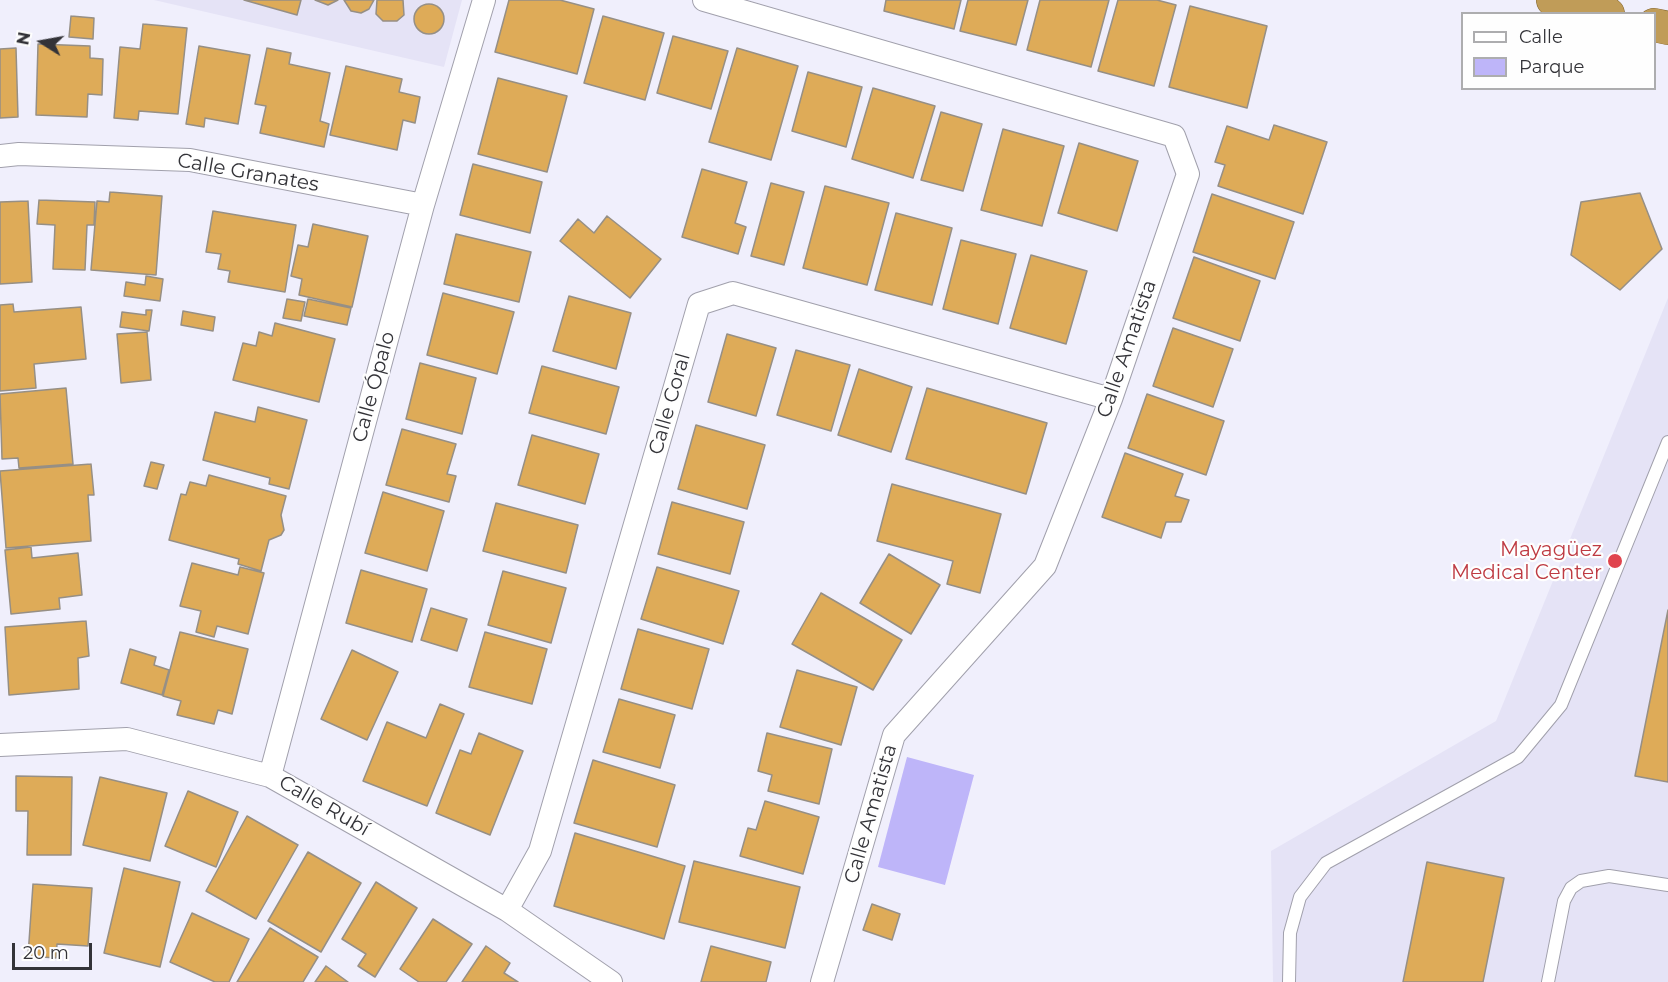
<!DOCTYPE html>
<html>
<head>
<meta charset="utf-8">
<style>
	body { margin:0 }
	#map { position:relative; width:1668px; height:982px; overflow:hidden; background:#f0effc; font-family:Montserrat,sans-serif }
	canvas { display:block }
	.legend { position:absolute; left:1461px; top:12px; width:195px; height:78px; box-sizing:border-box; background:#fefefe; border:2px solid #adadaf; margin:0; padding:8px 10px; list-style:none; font-size:18px; color:#333338 }
	.legend li { display:flex; align-items:center; gap:12px; height:30px }
	.legend b { width:30px; border:2px solid #adadaf }
	.north { position:absolute; left:12px; top:12px; width:60px; height:60px; -webkit-text-stroke:4px #fefefe; paint-order:stroke; rotate:281deg; font-size:16px; font-weight:700; line-height:24px; text-align:center; color:#333338 }
	.north::after { content:''; display:block; margin:auto; width:21px; height:27px; background:#333338; clip-path:polygon(50% 0,100% 100%,50% 72%,0 100%) }
	.scale { position:absolute; left:12px; top:943px; width:80px; height:27px; box-sizing:border-box; border:3px solid #333338; border-top:0; padding-left:8px; font-size:18px; line-height:21px; white-space:nowrap; color:#333338; -webkit-text-stroke:4px #fefefe; paint-order:stroke }
</style>
</head>
<body>
<div id="map">
<canvas width="1668" height="982"></canvas>
<ul class="legend">
<li><b style="height:8px;background:#fff"></b>Calle</li>
<li><b style="height:16px;background:#beb5f9"></b>Parque</li>
</ul>
<div class="north">N</div>
<div class="scale">20 m</div>
</div>
<script>
const ctx = document.querySelector('canvas').getContext('2d');
ctx.lineJoin = 'round';
function fillPath(path, color) {
  ctx.fillStyle = color;
  ctx.fill(path, 'evenodd');
}
function poly(rows) {
  const path = new Path2D();
  for (const r of rows) {
    if (r.length === 3) {
      path.moveTo(r[0] + r[2], r[1]);
      path.arc(r[0], r[1], r[2], 0, 2 * Math.PI);
      continue;
    }
    path.moveTo(r[0], r[1]);
    for (let i = 2; i < r.length; i += 2) path.lineTo(r[i], r[i + 1]);
  }
  return path;
}
function stroke(path, color, width, dash) {
  ctx.strokeStyle = color;
  ctx.lineWidth = width;
  ctx.lineCap = dash ? 'butt' : 'round';
  ctx.setLineDash(dash || []);
  ctx.stroke(path);
}
function drawText(font, color, halo, rows, align = 'center') {
  ctx.font = font + ' Montserrat,sans-serif';
  ctx.lineWidth = 4.5;
  ctx.setLineDash([]);
  ctx.textBaseline = 'middle';
  ctx.strokeStyle = halo;
  ctx.fillStyle = color;
  for (const [text, x, y, turn = 0] of rows) {
    ctx.save();
    ctx.translate(x, y);
    ctx.rotate((+turn || 0) * Math.PI / 180);
    ctx.textAlign = isNaN(turn) ? turn : align;
    if (halo) ctx.strokeText(text, 0, 0);
    ctx.fillText(text, 0, 0);
    ctx.restore();
  }
}
fillPath(poly([
	[154,0,462,0,444,67],
	[1668,298,1668,982,1273,982,1271,851,1496,721]
]), '#e5e3f6');
fillPath(poly([
	[907,757,974,775,945,885,878,867]
]), '#beb5f9');
const building = poly([
	[244,0,301,0,297,15,244,0],
	[338,0,328,5,315,0,338,0],
	[344,0,374,0,369,9,361,13,351,11,344,0],
	[377,0,403,0,404,15,397,21,383,21,376,14,377,0],
	[509,0,560,0,594,9,577,74,495,52,509,0],
	[886,0,961,0,954,29,884,11,886,0],
	[968,0,1028,0,1016,45,960,31,968,0],
	[1040,0,1109,0,1091,67,1027,50,1040,0],
	[1118,0,1157,0,1176,5,1154,86,1098,71,1118,0],
	[429,19,15],
	[1190,6,1267,26,1247,108,1169,87,1190,6],
	[71,16,94,18,93,39,69,37,71,16],
	[603,16,664,33,645,100,584,83,603,16],
	[143,24,187,28,178,114,139,111,138,120,114,118,120,47,140,49,143,24],
	[673,36,728,51,711,109,657,93,673,36],
	[38,44,90,46,90,58,103,59,102,95,88,94,87,117,36,115,38,44],
	[199,46,250,55,238,124,205,118,204,127,186,124,199,46],
	[16,48,18,117,0,118,0,49,16,48],
	[267,48,291,53,289,64,330,73,320,121,329,124,324,147,260,133,266,106,255,104,267,48],
	[737,48,798,66,771,160,709,142,737,48],
	[346,66,402,79,399,92,420,97,415,123,403,120,397,150,330,135,346,66],
	[808,72,862,87,846,147,792,131,808,72],
	[498,78,567,96,547,172,478,154,498,78],
	[873,88,935,106,913,178,852,159,873,88],
	[941,112,982,124,963,191,921,180,941,112],
	[1274,125,1327,142,1303,214,1218,186,1225,165,1215,162,1227,126,1269,140,1274,125],
	[1003,129,1064,146,1042,226,981,210,1003,129],
	[1079,143,1138,161,1117,231,1058,213,1079,143],
	[473,164,542,182,530,233,460,215,473,164],
	[702,169,747,182,735,223,746,227,738,254,682,237,702,169],
	[771,183,804,192,784,265,751,256,771,183],
	[825,186,889,203,867,285,803,268,825,186],
	[110,192,162,196,156,275,91,270,97,201,109,202,110,192],
	[1640,193,1662,249,1620,290,1571,255,1581,202,1640,193],
	[1212,194,1294,222,1275,279,1193,252,1212,194],
	[39,200,95,202,94,225,87,225,85,270,53,269,55,225,37,224,39,200],
	[28,201,32,282,0,284,0,202,28,201],
	[213,211,296,225,285,292,228,282,230,271,218,269,221,254,206,252,213,211],
	[896,213,952,228,932,305,875,290,896,213],
	[607,216,661,259,630,298,560,241,578,219,594,233,607,216],
	[313,224,368,236,352,307,299,295,302,279,291,276,298,245,308,247,313,224],
	[456,234,531,252,519,302,444,284,456,234],
	[961,240,1016,254,998,324,943,309,961,240],
	[1031,255,1087,271,1066,344,1010,328,1031,255],
	[1194,257,1260,281,1240,341,1173,318,1194,257],
	[146,276,163,279,160,301,124,296,126,282,145,285,146,276],
	[443,293,514,312,497,374,427,355,443,293],
	[569,296,631,313,616,369,553,351,569,296],
	[287,299,305,302,301,321,283,318,287,299],
	[308,299,351,308,347,325,304,316,308,299],
	[13,304,14,312,81,307,86,359,34,364,36,388,0,391,0,305,13,304],
	[146,310,152,310,149,331,120,327,122,312,146,315,146,310],
	[183,311,215,317,213,331,181,325,183,311],
	[275,323,335,339,319,402,233,380,243,343,256,346,259,332,272,336,275,323],
	[1173,328,1233,349,1213,407,1153,386,1173,328],
	[147,332,151,380,121,383,117,334,147,332],
	[727,334,776,348,756,416,708,402,727,334],
	[796,350,850,365,831,431,777,415,796,350],
	[420,363,476,378,462,434,406,419,420,363],
	[542,366,619,387,606,434,529,413,542,366],
	[859,369,912,387,891,452,838,435,859,369],
	[66,388,73,464,19,468,18,458,2,459,0,394,66,388],
	[927,388,1047,423,1026,494,906,459,927,388],
	[1147,394,1224,421,1206,475,1128,448,1147,394],
	[258,407,307,420,289,489,269,484,270,478,203,460,215,412,255,422,258,407],
	[696,425,765,445,747,509,678,489,696,425],
	[402,429,456,444,447,474,456,476,449,502,386,485,402,429],
	[532,435,599,454,585,504,518,485,532,435],
	[1125,453,1183,474,1175,496,1189,500,1181,522,1166,522,1161,538,1102,517,1125,453],
	[151,462,164,465,157,489,144,486,151,462],
	[91,464,94,495,88,495,91,541,6,548,0,471,91,464],
	[209,475,286,496,281,515,284,530,281,535,269,540,261,571,238,564,239,559,169,540,181,494,186,495,190,482,206,486,209,475],
	[892,484,1001,514,980,593,947,584,953,561,877,541,892,484],
	[383,492,444,511,427,571,365,553,383,492],
	[672,502,744,522,730,574,658,554,672,502],
	[496,503,578,525,566,573,483,551,496,503],
	[31,547,32,558,78,553,82,595,59,598,60,609,11,614,5,550,31,547],
	[889,554,940,585,911,634,860,603,889,554],
	[192,563,238,575,240,567,264,573,248,634,217,626,214,637,196,632,201,611,180,606,192,563],
	[657,567,739,591,723,644,641,619,657,567],
	[361,570,427,589,412,642,346,623,361,570],
	[503,571,566,588,551,643,488,625,503,571],
	[821,593,902,640,873,690,792,644,821,593],
	[431,608,467,619,457,651,421,640,431,608],
	[1668,610,1668,782,1635,776,1668,610],
	[86,621,89,656,78,658,79,689,9,695,5,627,86,621],
	[638,629,709,649,692,709,621,689,638,629],
	[180,632,248,649,232,714,218,710,214,724,177,715,181,701,163,696,180,632],
	[485,632,547,649,532,704,469,687,485,632],
	[130,649,156,657,154,665,169,670,162,695,121,683,130,649],
	[352,650,398,672,367,740,321,719,352,650],
	[797,670,857,687,841,745,780,727,797,670],
	[619,699,675,715,660,768,603,752,619,699],
	[440,704,464,714,427,806,363,781,387,722,426,738,440,704],
	[479,733,523,751,490,835,436,813,460,750,471,754,479,733],
	[767,733,832,749,819,804,768,791,772,775,758,771,767,733],
	[593,760,675,785,657,847,574,823,593,760],
	[16,776,72,777,71,855,27,855,28,811,16,811,16,776],
	[100,777,167,793,150,861,83,845,100,777],
	[188,791,238,812,216,867,165,846,188,791],
	[765,801,819,817,803,874,740,856,748,828,756,830,765,801],
	[247,816,298,845,256,919,206,891,247,816],
	[575,833,685,866,664,939,554,906,575,833],
	[308,852,361,883,321,952,268,921,308,852],
	[694,861,800,887,785,948,679,922,694,861],
	[1427,862,1504,878,1483,982,1403,982,1427,862],
	[124,868,180,882,160,967,104,953,124,868],
	[376,882,417,908,375,977,358,966,366,954,342,939,376,882],
	[33,884,92,888,88,946,57,944,56,958,28,956,33,884],
	[872,904,900,914,892,940,863,930,872,904],
	[192,913,249,939,229,982,215,982,170,962,192,913],
	[433,919,472,944,446,982,419,982,400,969,433,919],
	[270,928,318,957,303,982,237,982,270,928],
	[486,946,510,963,504,973,518,982,462,982,486,946],
	[711,946,771,962,766,982,701,982,711,946],
	[326,966,348,982,315,982,326,966]
]);
fillPath(building, '#deab58');
stroke(building, '#968f85', 1.5);
const service = poly([
	[1289,982,1290,933,1300,897,1326,863,1518,757,1561,705,1668,442],
	[1548,982,1564,901,1571,888,1581,881,1609,876,1668,885]
]);
const minor = poly([
	[704,0,1174,136,1188,174,1111,399,1045,566,894,735,822,982],
	[0,156,19,154,190,160,423,205],
	[0,745,127,739,270,776,507,910,611,982],
	[270,776,423,205,484,0],
	[507,910,540,851,699,304,733,293,1111,399]
]);
const trunk = poly([
	[1553,0,1608,14],
	[1654,25,1668,28]
]);
stroke(service, '#a1a0ac', 14);
stroke(minor, '#a1a0ac', 24);
stroke(trunk, '#846732', 34);
stroke(service, '#fff', 12);
stroke(minor, '#fff', 22);
stroke(trunk, '#c09c58', 33);
for (const [x, y, r, color] of [
	[1615,561,8,"#e0444e"]
]) {
  const dot = new Path2D();
  dot.arc(x, y, r, 0, 2 * Math.PI);
  ctx.fillStyle = color;
  ctx.fill(dot);
  stroke(dot, '#fefefe', 2);
}
drawText('20px', '#333338', '#fefefe', [
	["Calle Granates",248,173,10],
	["Calle Amatista",1127,349,-71],
	["Calle Ópalo",374,387,-75],
	["Calle Coral",670,404,-74],
	["Calle Rubí",324,806,30],
	["Calle Amatista",871,814,-74]
]);
drawText('20px', '#be3a42', '#fefefe', [
	["Mayagüez",1602,550],
	["Medical Center",1602,573]
], 'right');
</script>
</body>
</html>
